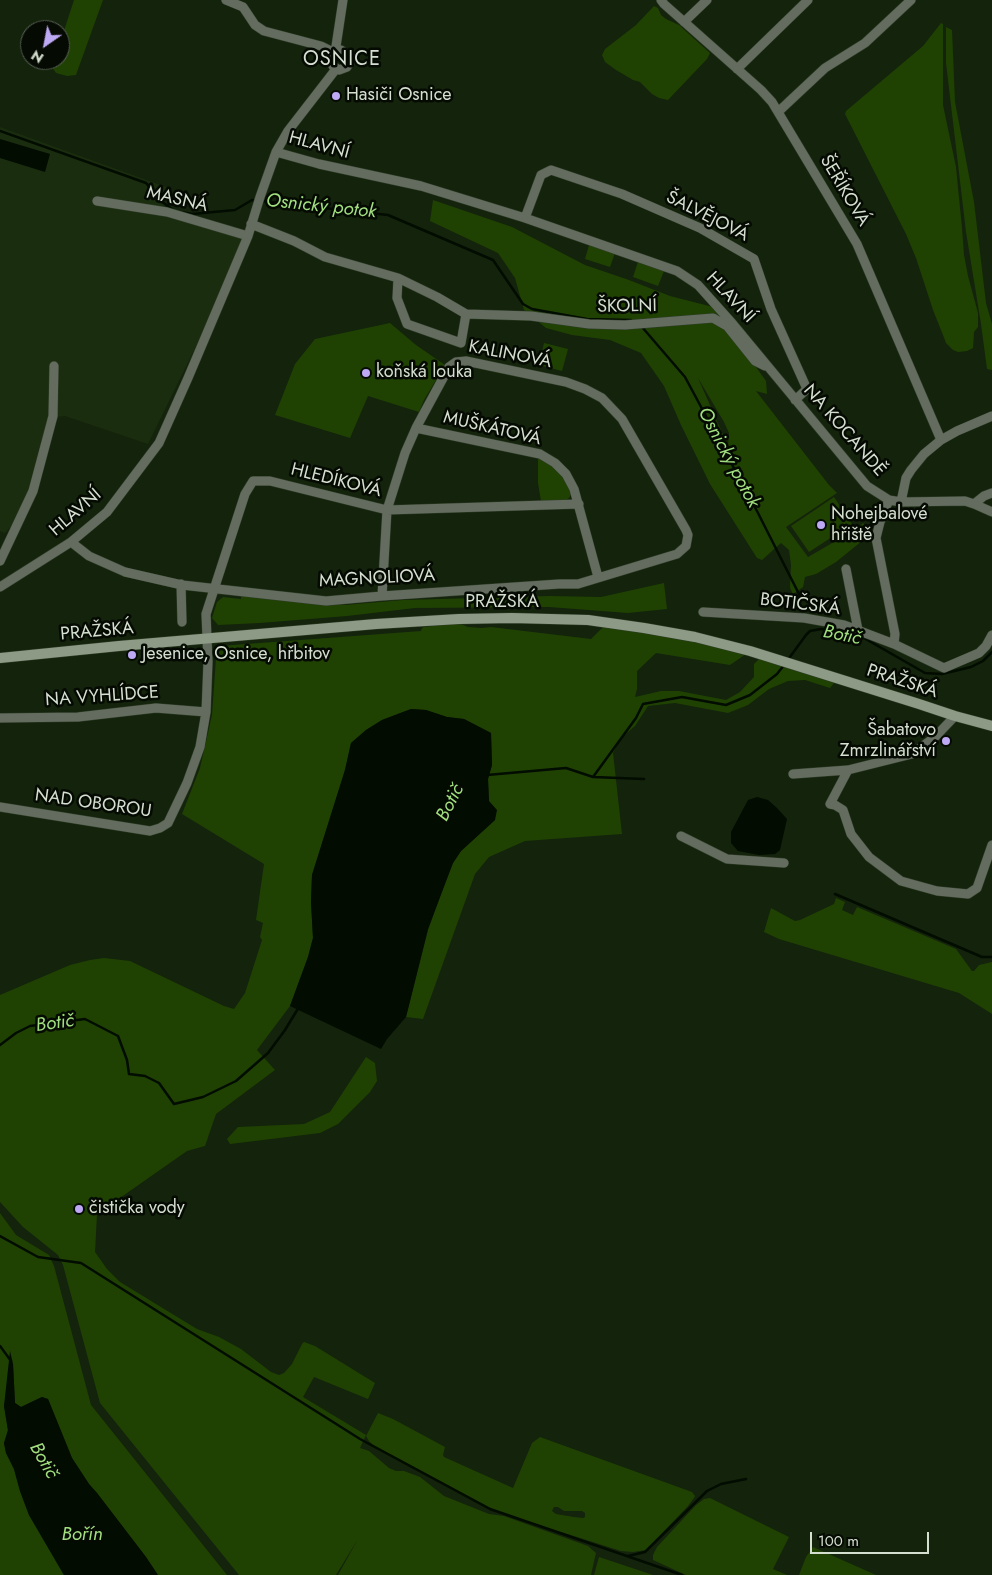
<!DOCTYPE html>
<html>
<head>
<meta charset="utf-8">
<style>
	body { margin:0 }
	#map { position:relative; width:992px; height:1575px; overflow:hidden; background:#14230b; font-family:Jost,sans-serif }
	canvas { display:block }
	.north { position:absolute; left:20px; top:20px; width:50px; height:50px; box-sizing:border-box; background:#050a03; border:1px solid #585f55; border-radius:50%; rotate:213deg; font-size:14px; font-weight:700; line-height:20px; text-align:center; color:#d5dfd0 }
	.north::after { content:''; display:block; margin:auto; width:18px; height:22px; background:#bea9f4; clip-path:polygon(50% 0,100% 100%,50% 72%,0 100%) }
	.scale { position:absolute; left:810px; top:1532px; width:119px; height:22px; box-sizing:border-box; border:2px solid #d5dfd0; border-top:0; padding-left:6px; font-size:15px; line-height:18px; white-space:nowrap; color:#d5dfd0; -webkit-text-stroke:4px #050a03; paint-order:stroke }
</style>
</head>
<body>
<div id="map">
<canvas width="992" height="1575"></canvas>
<div class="north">N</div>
<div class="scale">100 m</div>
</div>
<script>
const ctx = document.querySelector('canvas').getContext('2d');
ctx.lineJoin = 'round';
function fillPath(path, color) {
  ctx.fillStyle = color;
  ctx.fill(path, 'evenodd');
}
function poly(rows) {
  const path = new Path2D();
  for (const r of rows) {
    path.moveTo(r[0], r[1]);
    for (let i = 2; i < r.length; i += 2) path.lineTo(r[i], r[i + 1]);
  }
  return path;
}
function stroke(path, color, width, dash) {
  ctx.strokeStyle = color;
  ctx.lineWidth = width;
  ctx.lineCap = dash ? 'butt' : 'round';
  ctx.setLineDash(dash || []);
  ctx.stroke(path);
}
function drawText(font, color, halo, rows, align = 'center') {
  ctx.font = font + ' Jost,sans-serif';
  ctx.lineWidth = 5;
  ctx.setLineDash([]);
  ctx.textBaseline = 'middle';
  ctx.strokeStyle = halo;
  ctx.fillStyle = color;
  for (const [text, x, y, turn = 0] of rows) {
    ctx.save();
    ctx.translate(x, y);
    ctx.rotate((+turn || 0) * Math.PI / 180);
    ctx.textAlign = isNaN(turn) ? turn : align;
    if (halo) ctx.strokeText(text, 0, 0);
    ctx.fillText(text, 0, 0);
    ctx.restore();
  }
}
fillPath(poly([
	[0,127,166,187,164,212,239,234,243,240,198,342,148,444,65,416,49,418,31,486,18,518,5,533,0,531]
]), '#1a2d0f');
fillPath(poly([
	[74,0,103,0,77,72,76,75,67,76,56,73,52,67,54,60,60,60,60,43],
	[654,6,658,8,661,15,666,19,679,25,710,53,707,59,668,100,659,98,652,94,640,82,633,80,616,70,605,62,602,55,605,49,636,25],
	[941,23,943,24,943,105,956,167,962,228,964,255,968,276,978,313,978,327,974,332,973,348,967,351,958,352,953,350,946,343,943,335,933,310,916,258,906,234,845,114,846,111,923,46],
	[946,27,952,30,955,102,974,202,986,303,992,324,992,370,987,369,981,324,966,232,946,63],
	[433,200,512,227,585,265,629,280,670,296,713,307,766,381,767,394,756,391,829,485,837,493,786,527,808,557,853,531,863,523,871,529,862,541,836,562,816,574,805,577,803,587,793,594,790,588,791,565,789,550,781,543,762,560,757,558,710,484,681,425,664,386,641,353,610,340,572,335,546,328,524,310,515,278,498,253,430,221],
	[698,378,724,422,729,433,728,446],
	[589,245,615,253,610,267,585,259],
	[638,262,664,271,658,286,633,277],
	[390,323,416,345,445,365,424,400,419,412,368,396,350,438,275,415,295,364,315,339],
	[544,343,568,349,562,371,539,365],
	[538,458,549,463,563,476,572,493,569,498,564,501,541,501,538,483],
	[834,497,852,524,809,552,791,526],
	[664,583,667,609,628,613,549,607,415,608,347,616,260,623,218,625,212,618,217,602,223,597,241,599,241,596,345,605,403,600,550,596,601,597],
	[458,623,468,627,482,628,491,627,591,639,604,626,665,635,746,654,730,665,656,653,637,671,637,689,635,697,661,691,679,691,726,700,740,692,754,677,754,664,760,658,834,683,830,688,805,680,788,681,769,689,748,705,728,713,675,703,648,706,635,726,621,738,613,753,622,834,525,841,489,857,475,874,423,1019,406,1017,428,930,445,882,453,863,461,851,495,820,489,801,488,779,492,765,491,733,464,719,447,717,426,710,411,709,382,720,366,730,351,743,345,770,312,875,311,902,313,938,308,957,290,1006,257,1050,275,1070,216,1114,205,1146,187,1151,97,1214,95,1252,107,1269,120,1282,197,1329,219,1337,241,1349,271,1372,279,1375,284,1373,292,1364,302,1344,304,1342,315,1346,375,1383,368,1399,314,1377,303,1397,366,1435,360,1448,369,1451,389,1468,396,1471,404,1471,420,1477,444,1496,489,1514,504,1516,588,1546,596,1553,595,1557,591,1575,338,1575,358,1539,336,1575,239,1575,100,1403,63,1265,58,1255,23,1227,0,1202,0,995,70,965,90,960,104,958,130,961,224,1006,234,1009,245,993,262,940,260,937,263,923,256,920,264,864,182,814,200,768,212,715,216,658,220,646,421,631,422,628,424,627],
	[836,898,845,902,842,910,853,915,857,907,956,949,972,971,974,971,979,965,992,962,992,1014,959,993,779,939,764,932,771,908,795,921,800,920,834,904],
	[366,1057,375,1063,377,1081,370,1092,338,1124,320,1133,230,1144,227,1139,238,1127,304,1124,330,1112],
	[0,1213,16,1235,49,1255,54,1266,91,1405,227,1575,158,1575,146,1557,97,1493,89,1484,72,1458,48,1399,42,1397,21,1407,15,1403,13,1364,4,1406,8,1431,4,1443,6,1453,14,1469,20,1491,29,1515,64,1575,0,1575],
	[378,1413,393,1419,445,1447,443,1455,444,1457,513,1488,532,1443,540,1437,692,1492,695,1496,694,1498,688,1506,646,1550,633,1552,621,1551,498,1512,373,1445,369,1441,366,1436],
	[554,1507,558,1507,564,1511,582,1511,585,1513,585,1517,583,1518,574,1517,556,1514,552,1511],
	[710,1498,789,1537,773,1569,787,1575,686,1575,653,1560,653,1555,657,1547,696,1505,704,1499],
	[813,1547,876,1575,799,1575,806,1557],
	[599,1557,653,1575,594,1575]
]), '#1f4203');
fillPath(poly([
	[0,139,50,154,45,172,0,158],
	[411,709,426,710,447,717,464,719,491,733,492,765,488,779,489,801,497,810,495,820,461,851,453,863,428,929,406,1017,387,1039,381,1049,290,1006,308,957,313,938,311,902,312,875,345,770,351,743,366,730,382,720],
	[757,797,768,800,777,808,787,819,780,850,775,854,759,855,738,851,731,843,731,832,748,800],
	[10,1351,13,1364,15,1403,21,1407,42,1397,48,1399,72,1458,89,1484,97,1493,146,1557,158,1575,64,1575,29,1515,20,1491,14,1469,6,1453,4,1443,8,1430,4,1406]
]), '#020c00');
stroke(poly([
	[0,131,146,183,161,201,173,210],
	[181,212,192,214,235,210,252,200,388,215,493,260,523,304,532,309,587,319,631,320],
	[642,327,685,377,758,513,801,598],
	[787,661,806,635,810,631,821,629,864,638,925,673,942,674,971,667,983,661,992,652],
	[487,775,566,768,593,777,636,718,643,704,682,697,726,705,750,695,777,674,784,665],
	[593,777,644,779],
	[835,894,982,957,992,957],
	[0,1045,16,1033,30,1026,85,1019,118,1036,127,1060,129,1074,145,1076,159,1083,174,1104,203,1097,236,1081,268,1053,285,1030,299,1007],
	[0,1236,38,1257,81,1263,360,1439,490,1509,682,1575],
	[0,1346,11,1361],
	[628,1556,645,1552,707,1491,721,1484,746,1479]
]), '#020c00', 2.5);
const street = poly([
	[226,0,243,7,255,25,264,31,321,46,335,53],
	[661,0,664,4,761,90,772,102,857,244,941,440],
	[684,22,707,0],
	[335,53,341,50,349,55,350,62,347,67,339,70,333,66,331,61,335,53,343,0],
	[737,69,808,0],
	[778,112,825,68,865,43,911,0],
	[276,152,319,164,421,186,525,218,677,271,698,285,732,323,867,486,889,500,901,502,965,501,974,504,992,512],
	[97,201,167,212,248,236],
	[525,218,541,175,551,170,622,194,700,228,754,259,771,309,807,389,795,400],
	[251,224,294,241,325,257,398,278,437,297,466,314,461,343,407,324,397,298,398,278],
	[466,314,531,316,589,324,625,325,713,318,727,326,755,361,765,366],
	[416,428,540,454,555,463,566,474,574,489,598,577],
	[889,500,880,522,876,538,895,634,894,644],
	[901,502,906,478,911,470,924,454,941,440,957,431,992,416],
	[974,504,984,496,992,493],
	[71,542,89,556,125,572,182,585,326,601,382,596,559,584,578,584,677,554,686,546,688,535,686,530,622,419,602,398,585,389,566,382,466,361,456,362,449,367,416,428,405,453,387,510,382,596],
	[0,561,33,491,53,416,54,366],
	[846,569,858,630],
	[181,584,182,622],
	[0,587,71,542,107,512,159,443,188,378,248,236,260,197,276,152,288,131,336,69],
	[703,612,804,618,844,625,894,644,944,668,979,653,986,646,992,635],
	[0,718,78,717,156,708,206,712],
	[848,770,830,804,835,805,843,810,851,834,869,857,901,881,937,891,968,894,977,888,992,845],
	[793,774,848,770,912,754,935,737,955,716],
	[0,807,150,831,160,828,168,823,187,783,200,747,206,712,208,662,206,614,245,494,253,481,270,481,387,510,579,504],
	[681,836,727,859,784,863]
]);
const secondary = poly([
	[0,658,119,646,376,624,459,619,512,618,588,620,644,628,695,637,750,651,919,704,955,716,992,726]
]);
stroke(street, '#2f3d27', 10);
stroke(secondary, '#2f3d27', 11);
stroke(street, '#646c60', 9);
stroke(secondary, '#8d9a86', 10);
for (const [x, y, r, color] of [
	[336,96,5,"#bea9f4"],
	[366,373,5,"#bea9f4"],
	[821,525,5,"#bea9f4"],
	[132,655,5,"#bea9f4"],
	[946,741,5,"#bea9f4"],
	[79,1209,5,"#bea9f4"]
]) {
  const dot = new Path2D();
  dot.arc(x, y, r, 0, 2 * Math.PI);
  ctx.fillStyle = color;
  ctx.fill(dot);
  stroke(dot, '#050a03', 2);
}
drawText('18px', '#d5dfd0', '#050a03', [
	["Hasiči Osnice",346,96],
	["koňská louka",376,373],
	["Nohejbalové",831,515],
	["hřiště",831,536],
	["Jesenice, Osnice, hřbitov",142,655],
	["Šabatovo",936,731,"right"],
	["Zmrzlinářství",936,752,"right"],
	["čistička vody",89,1209]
], 'left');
drawText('18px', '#d5dfd0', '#050a03', [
	["HLAVNÍ",319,146,15],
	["ŠEŘÍKOVÁ",844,191,59],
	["MASNÁ",177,200,13],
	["ŠALVĚJOVÁ",707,217,27],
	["HLAVNÍ",730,298,47],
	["ŠKOLNÍ",627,307,-1],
	["KALINOVÁ",510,355,11],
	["MUŠKÁTOVÁ",492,429,13],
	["NA KOCANDĚ",844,431,49],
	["HLEDÍKOVÁ",336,481,14],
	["HLAVNÍ",76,513,-41],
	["MAGNOLIOVÁ",377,579,-3],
	["PRAŽSKÁ",502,603],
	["BOTIČSKÁ",800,605,7],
	["PRAŽSKÁ",97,632,-5],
	["PRAŽSKÁ",902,682,18],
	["NA VYHLÍDCE",102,697,-4],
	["NAD OBOROU",93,804,8]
]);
drawText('italic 19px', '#a1df7f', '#050a03', [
	["Osnický potok",321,207,6],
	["Osnický potok",728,458,62],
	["Botič",842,636,11],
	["Botič",451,803,-63],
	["Botič",55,1024,-8],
	["Botič",43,1461,60],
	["Bořín",82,1535]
]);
ctx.letterSpacing = '1px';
drawText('20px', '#d5dfd0', '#050a03', [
	["OSNICE",342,60]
]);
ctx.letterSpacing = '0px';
</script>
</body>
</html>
